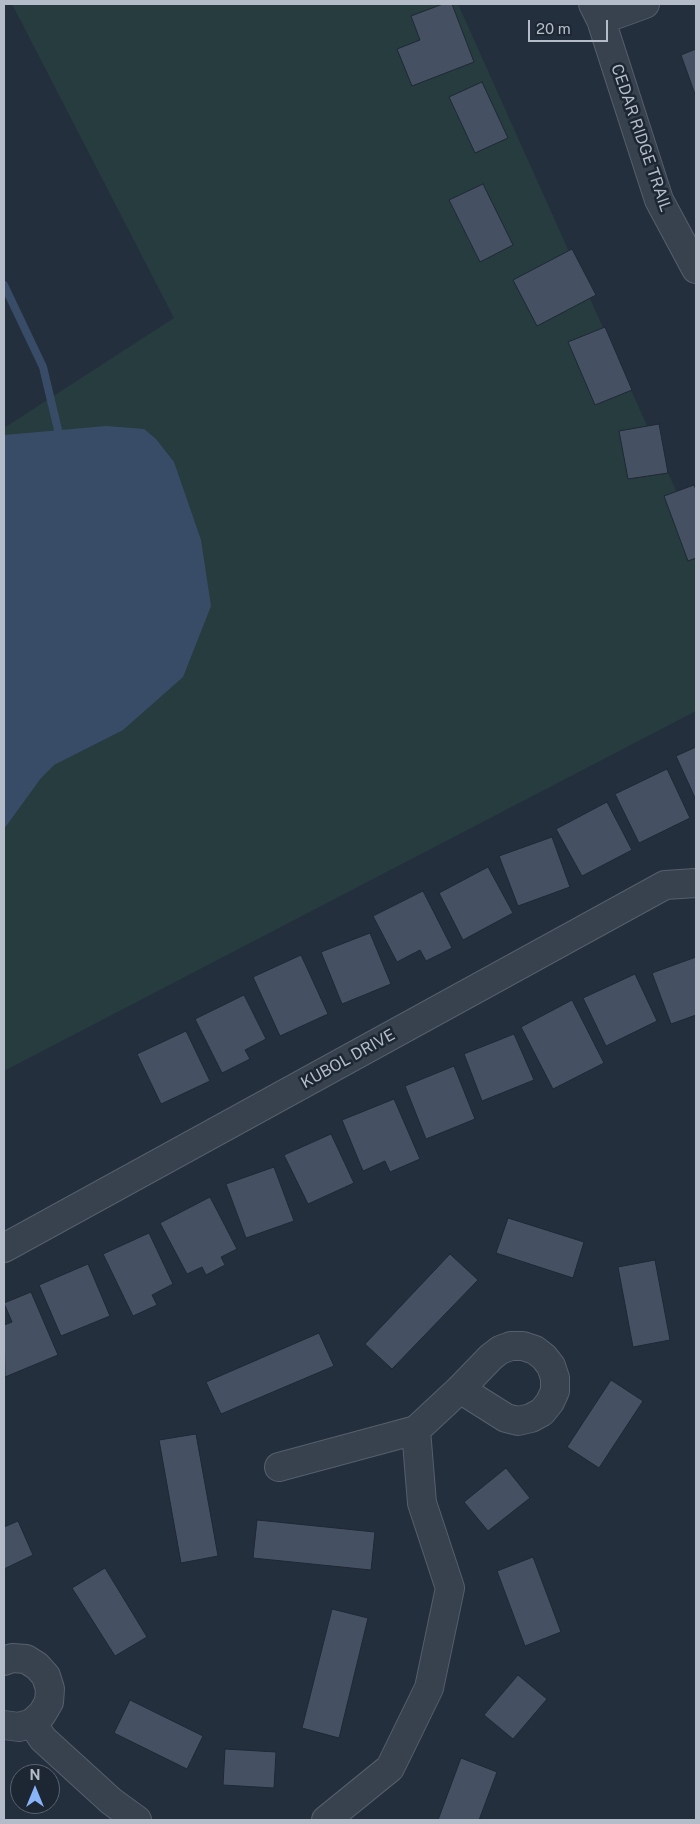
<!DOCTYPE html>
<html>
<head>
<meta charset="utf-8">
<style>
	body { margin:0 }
	#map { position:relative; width:700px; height:1824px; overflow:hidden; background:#242f3e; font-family:"Public Sans",sans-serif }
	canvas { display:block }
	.frame { position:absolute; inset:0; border:5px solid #b4bcc9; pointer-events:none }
	.north { position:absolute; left:10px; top:1764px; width:50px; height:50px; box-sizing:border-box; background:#1d2633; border:1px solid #59626f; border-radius:50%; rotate:0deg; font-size:14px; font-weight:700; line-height:20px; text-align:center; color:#b4bcc9 }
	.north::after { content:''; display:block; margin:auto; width:18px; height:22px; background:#8ab4f8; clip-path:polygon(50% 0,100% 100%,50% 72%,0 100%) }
	.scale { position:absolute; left:528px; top:20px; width:80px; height:22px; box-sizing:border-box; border:2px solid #b4bcc9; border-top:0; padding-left:6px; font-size:15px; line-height:18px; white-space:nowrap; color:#b4bcc9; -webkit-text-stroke:4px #1d2633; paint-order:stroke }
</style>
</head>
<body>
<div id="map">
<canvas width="700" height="1824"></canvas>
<div class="frame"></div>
<div class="north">N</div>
<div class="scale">20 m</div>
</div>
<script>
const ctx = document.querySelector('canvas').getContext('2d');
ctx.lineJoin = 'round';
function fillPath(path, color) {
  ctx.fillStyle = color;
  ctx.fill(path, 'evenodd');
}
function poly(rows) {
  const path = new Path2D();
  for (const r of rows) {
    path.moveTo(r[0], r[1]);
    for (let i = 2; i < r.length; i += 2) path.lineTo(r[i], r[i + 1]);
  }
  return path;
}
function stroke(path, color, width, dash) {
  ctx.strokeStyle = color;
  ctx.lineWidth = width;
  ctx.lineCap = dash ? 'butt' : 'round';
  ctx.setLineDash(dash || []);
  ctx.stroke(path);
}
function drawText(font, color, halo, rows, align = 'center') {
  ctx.font = font + ' "Public Sans",sans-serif';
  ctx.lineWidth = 5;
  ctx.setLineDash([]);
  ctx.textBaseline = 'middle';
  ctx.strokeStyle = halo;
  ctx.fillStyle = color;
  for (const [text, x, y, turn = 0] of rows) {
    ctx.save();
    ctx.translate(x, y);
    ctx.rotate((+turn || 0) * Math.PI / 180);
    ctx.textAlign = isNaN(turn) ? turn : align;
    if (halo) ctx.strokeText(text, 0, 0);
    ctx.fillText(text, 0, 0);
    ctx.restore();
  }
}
fillPath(poly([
	[12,4,458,4,696,535,696,711,4,1071,4,428,174,318]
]), '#263c3f');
fillPath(poly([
	[106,426,144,429,156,439,174,462,201,540,211,606,183,677,123,730,54,765,41,778,4,829,4,435]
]), '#394c67');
stroke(poly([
	[4,285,43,367,58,430]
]), '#394c67', 8);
const building = poly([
	[443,4,452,4,474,62,412,86,397,49,420,40,411,16,443,4],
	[696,49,696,97,681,55,696,49],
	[482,82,508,138,475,153,449,97,482,82],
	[483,184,513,245,480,262,449,200,483,184],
	[572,249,596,295,537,326,513,280,572,249],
	[605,327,632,390,595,405,568,342,605,327],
	[659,424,668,473,628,479,619,431,659,424],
	[694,485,696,490,696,558,688,561,664,496,694,485],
	[696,747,696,800,676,756,696,747],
	[667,769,690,818,639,843,615,794,667,769],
	[607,802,632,850,582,876,556,829,607,802],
	[552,837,570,887,518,906,499,856,552,837],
	[488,867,513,913,463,940,439,893,488,867],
	[423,891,452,948,426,961,420,950,397,962,373,916,423,891],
	[370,933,391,984,342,1004,321,952,370,933],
	[301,955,328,1014,280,1036,253,977,301,955],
	[696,957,696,1015,671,1024,652,973,696,957],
	[635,974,657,1021,606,1046,583,998,635,974],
	[244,995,266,1039,245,1050,250,1059,222,1073,195,1019,244,995],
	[572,1000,604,1063,553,1089,521,1027,572,1000],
	[186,1031,210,1081,161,1104,137,1054,186,1031],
	[514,1034,534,1080,482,1101,464,1054,514,1034],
	[454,1066,475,1119,426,1139,405,1086,454,1066],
	[394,1099,420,1159,390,1172,385,1161,363,1171,342,1120,394,1099],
	[331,1134,354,1183,308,1204,284,1155,331,1134],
	[274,1167,294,1221,246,1238,226,1184,274,1167],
	[210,1197,237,1249,221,1257,225,1265,206,1275,202,1267,187,1274,160,1223,210,1197],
	[508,1218,584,1242,573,1278,496,1253,508,1218],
	[149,1233,173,1284,152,1295,157,1305,133,1316,103,1254,149,1233],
	[450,1254,478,1280,392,1369,365,1344,450,1254],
	[655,1260,670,1340,633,1347,618,1267,655,1260],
	[88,1264,110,1316,61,1336,39,1285,88,1264],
	[31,1292,58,1355,5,1377,4,1325,12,1322,4,1303,31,1292],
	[319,1333,334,1366,221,1414,206,1382,319,1333],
	[611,1380,643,1401,599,1468,567,1447,611,1380],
	[196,1434,218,1556,181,1563,159,1440,196,1434],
	[506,1468,530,1498,488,1531,464,1502,506,1468],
	[257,1520,375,1532,371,1570,253,1558,257,1520],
	[18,1521,33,1555,4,1569,4,1527,18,1521],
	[533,1557,561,1632,525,1646,497,1571,533,1557],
	[105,1568,147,1637,115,1656,72,1588,105,1568],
	[332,1609,368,1618,339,1738,302,1728,332,1609],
	[518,1675,547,1699,513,1739,484,1715,518,1675],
	[130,1700,203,1736,187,1769,114,1733,130,1700],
	[225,1749,276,1752,274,1788,223,1785,225,1749],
	[461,1758,497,1772,479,1820,438,1820,461,1758]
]);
fillPath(building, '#455162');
stroke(building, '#1f2835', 1);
const minor = poly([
	[593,4,601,20,659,200,696,269],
	[601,20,645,4],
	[4,1248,665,885,696,883],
	[511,1346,523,1346,535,1350,544,1357,551,1366,555,1378,555,1391,550,1402,542,1412,531,1418,518,1421,506,1418,460,1389,491,1357,500,1350,511,1346],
	[279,1467,416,1430,460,1389],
	[4,1661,12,1658,26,1659,37,1666,46,1676,50,1689,49,1702,42,1714,32,1723,19,1727,4,1725],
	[32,1723,43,1739,111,1801,137,1820],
	[326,1820,390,1768,429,1688,450,1588,422,1503,416,1430]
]);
stroke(minor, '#565f6c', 30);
stroke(minor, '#38414e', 28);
drawText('16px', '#b4bcc9', '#1d2633', [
	["CEDAR RIDGE TRAIL",641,138,71],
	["KUBOL DRIVE",348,1059,-29]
]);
</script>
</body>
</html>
